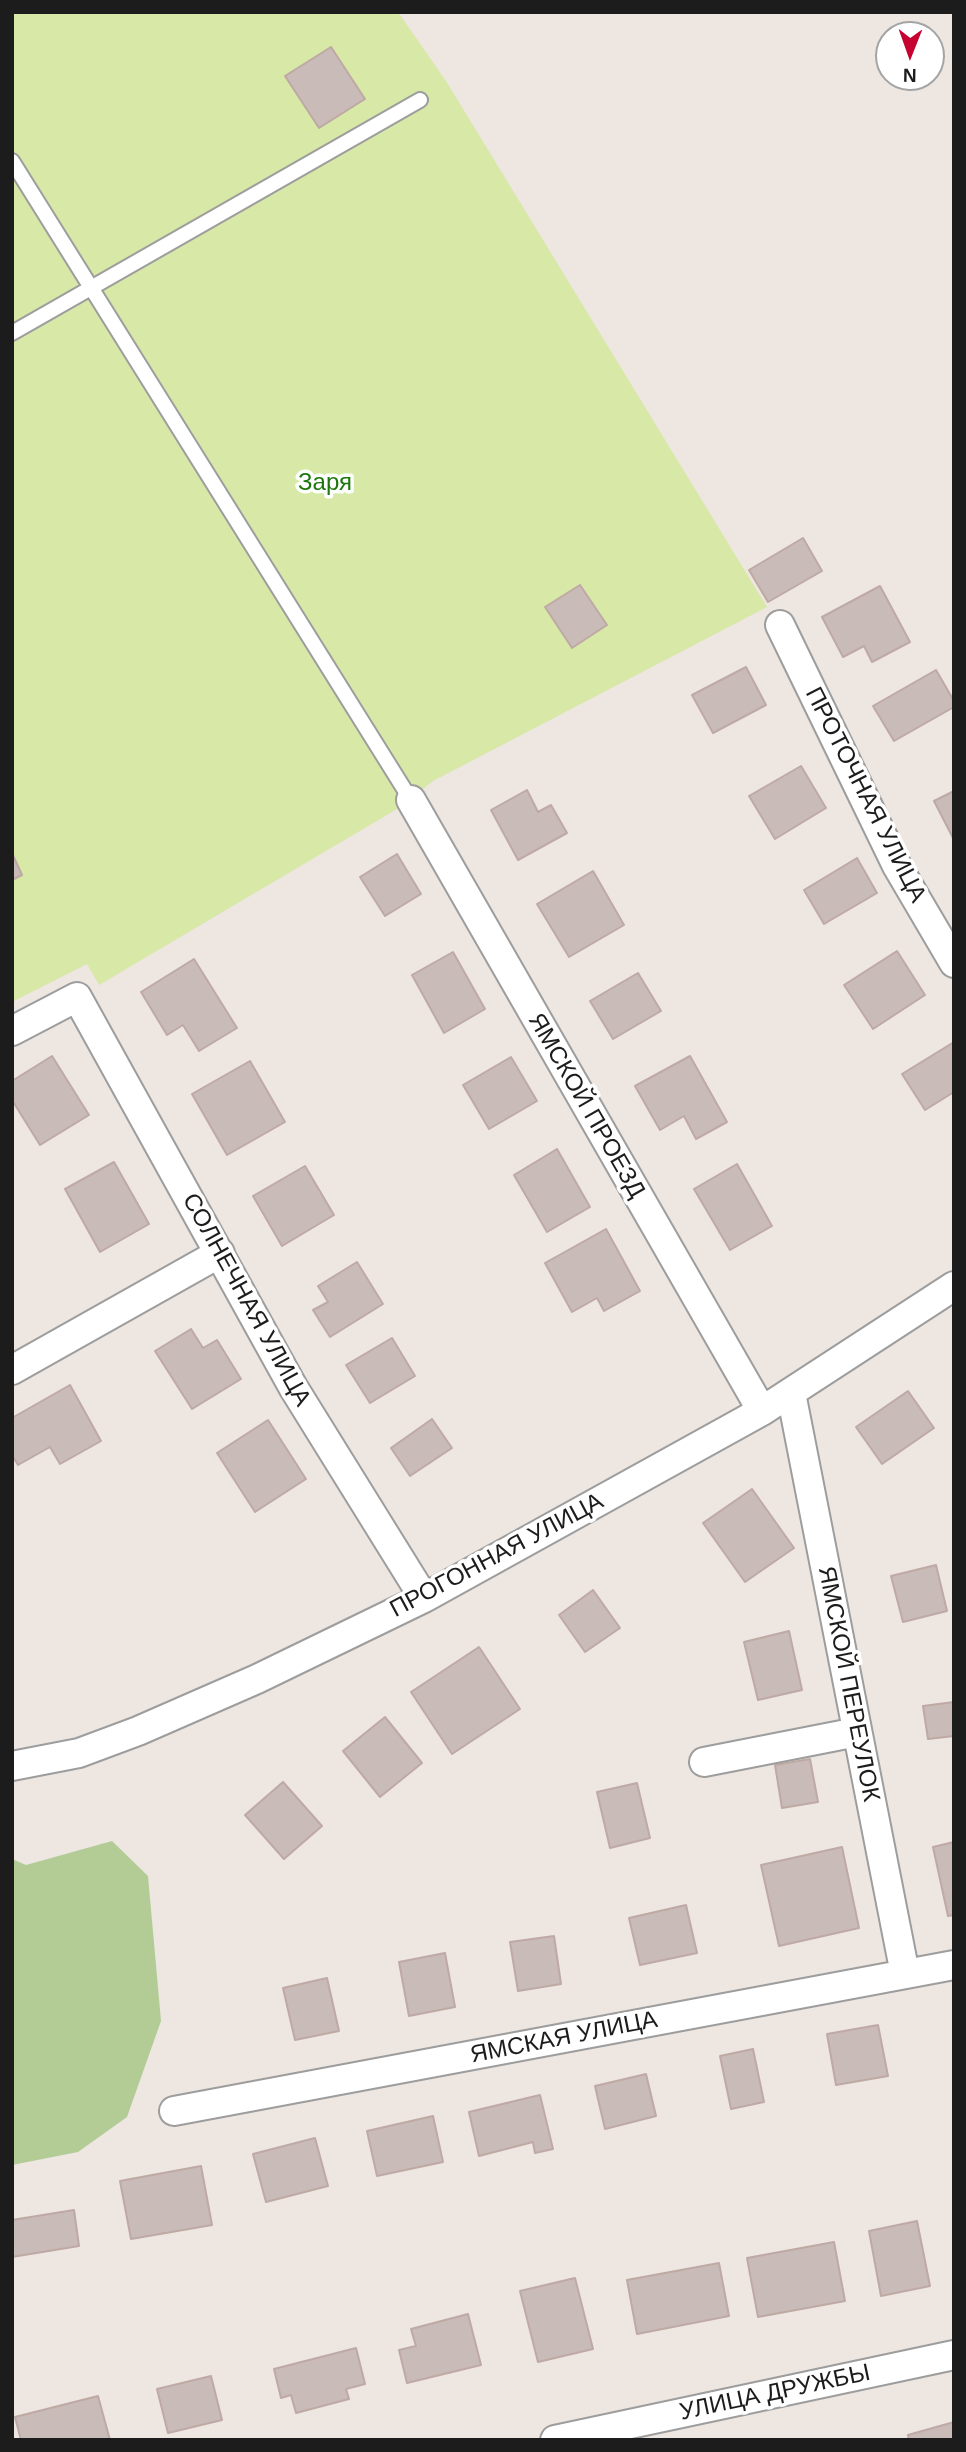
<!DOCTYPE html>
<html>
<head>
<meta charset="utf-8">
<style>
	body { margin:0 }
	#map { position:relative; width:966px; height:2452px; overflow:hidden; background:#ede6e1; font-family:Helvetica,sans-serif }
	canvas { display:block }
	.frame { position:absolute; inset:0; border:14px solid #1c1c1c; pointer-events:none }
	.north { position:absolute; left:875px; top:21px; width:70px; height:70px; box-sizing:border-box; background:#fff; border:2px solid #a4a4a4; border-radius:50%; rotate:181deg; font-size:19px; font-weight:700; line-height:28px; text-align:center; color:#1c1c1c }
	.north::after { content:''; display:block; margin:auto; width:24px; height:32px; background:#c50232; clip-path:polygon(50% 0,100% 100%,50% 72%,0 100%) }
</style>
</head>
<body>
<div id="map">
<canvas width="966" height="2452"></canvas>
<div class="frame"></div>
<div class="north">N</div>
</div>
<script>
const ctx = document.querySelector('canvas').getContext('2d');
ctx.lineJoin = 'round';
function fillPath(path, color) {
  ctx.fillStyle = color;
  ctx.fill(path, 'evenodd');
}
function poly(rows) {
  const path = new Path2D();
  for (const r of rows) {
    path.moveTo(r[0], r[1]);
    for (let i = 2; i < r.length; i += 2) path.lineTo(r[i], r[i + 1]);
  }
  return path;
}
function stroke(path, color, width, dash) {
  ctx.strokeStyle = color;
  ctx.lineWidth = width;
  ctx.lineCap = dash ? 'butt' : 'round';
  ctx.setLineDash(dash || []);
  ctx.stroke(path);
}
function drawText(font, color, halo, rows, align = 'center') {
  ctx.font = font + ' Helvetica,sans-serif';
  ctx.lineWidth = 7;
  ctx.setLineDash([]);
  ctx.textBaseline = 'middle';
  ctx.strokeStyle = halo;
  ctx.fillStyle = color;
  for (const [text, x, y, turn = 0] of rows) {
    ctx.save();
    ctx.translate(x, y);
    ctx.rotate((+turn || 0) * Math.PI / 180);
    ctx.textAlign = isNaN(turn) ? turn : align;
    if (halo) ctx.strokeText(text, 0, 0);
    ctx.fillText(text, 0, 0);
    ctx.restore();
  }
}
fillPath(poly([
	[12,12,398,12,446,81,767,607,433,781,397,809,99,985,87,964,12,1002]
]), '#d7e8a7');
fillPath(poly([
	[112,1841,148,1876,161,2021,127,2117,78,2152,12,2165,12,1859,26,1865]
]), '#b3cc96');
const building = poly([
	[331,47,365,99,319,128,285,76,331,47],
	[803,538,822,571,768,602,749,570,803,538],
	[580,585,607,625,572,648,545,607,580,585],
	[880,586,910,642,872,662,864,646,843,657,822,617,880,586],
	[746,667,766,705,713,733,692,695,746,667],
	[936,670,954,701,954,707,894,741,873,706,936,670],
	[801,766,826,808,775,839,749,796,801,766],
	[527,790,538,812,551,805,567,833,518,860,491,810,527,790],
	[954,791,954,840,934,801,954,791],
	[12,853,22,875,12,880,12,853],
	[397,854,421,894,385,916,360,877,397,854],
	[857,858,877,893,824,924,804,890,857,858],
	[593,871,624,925,569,957,537,904,593,871],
	[897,951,925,995,873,1029,844,985,897,951],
	[453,952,485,1009,444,1033,412,975,453,952],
	[194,959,237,1028,199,1051,183,1025,167,1035,141,992,194,959],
	[638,973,661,1011,613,1039,590,1001,638,973],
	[954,1042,954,1092,925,1110,902,1074,954,1042],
	[52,1056,89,1115,40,1145,12,1100,12,1081,52,1056],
	[690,1056,727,1122,696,1139,684,1116,660,1130,635,1086,690,1056],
	[511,1057,537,1101,489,1129,463,1085,511,1057],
	[250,1061,285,1122,227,1155,192,1094,250,1061],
	[557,1149,590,1207,547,1232,514,1175,557,1149],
	[114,1162,149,1224,100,1252,65,1189,114,1162],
	[737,1164,772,1226,730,1250,694,1189,737,1164],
	[305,1166,334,1215,282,1246,253,1196,305,1166],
	[606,1229,640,1291,604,1311,597,1298,572,1312,545,1263,606,1229],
	[357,1262,383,1304,330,1337,313,1310,328,1302,318,1286,357,1262],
	[191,1329,203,1348,217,1340,241,1379,192,1409,155,1351,191,1329],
	[392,1338,415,1376,370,1403,346,1365,392,1338],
	[70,1385,101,1441,60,1464,50,1447,18,1465,12,1455,12,1418,70,1385],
	[908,1391,934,1428,882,1464,856,1427,908,1391],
	[432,1419,452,1448,410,1476,391,1448,432,1419],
	[268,1420,306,1479,255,1512,217,1453,268,1420],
	[752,1489,794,1548,745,1582,703,1523,752,1489],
	[936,1565,947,1611,903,1622,891,1576,936,1565],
	[593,1590,620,1628,585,1652,559,1615,593,1590],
	[789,1631,802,1690,758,1700,744,1642,789,1631],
	[479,1647,520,1709,452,1754,411,1692,479,1647],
	[954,1702,954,1736,928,1739,923,1706,954,1702],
	[385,1717,422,1763,380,1797,343,1751,385,1717],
	[810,1759,818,1802,782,1808,775,1765,810,1759],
	[283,1782,322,1826,284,1859,245,1815,283,1782],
	[637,1783,650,1838,610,1848,597,1792,637,1783],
	[954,1842,954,1915,948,1916,933,1847,954,1842],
	[842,1847,859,1928,779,1946,761,1865,842,1847],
	[686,1905,697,1953,640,1965,629,1918,686,1905],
	[554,1936,561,1984,518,1991,510,1942,554,1936],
	[445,1953,455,2007,409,2016,399,1962,445,1953],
	[327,1978,339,2031,295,2040,283,1988,327,1978],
	[878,2025,888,2076,836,2085,827,2034,878,2025],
	[753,2049,764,2102,731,2109,720,2056,753,2049],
	[646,2074,656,2116,605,2129,595,2086,646,2074],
	[540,2095,553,2149,535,2153,533,2142,479,2156,469,2112,540,2095],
	[433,2116,443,2162,377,2176,367,2131,433,2116],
	[315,2138,328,2186,266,2202,253,2154,315,2138],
	[201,2166,212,2225,131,2239,120,2181,201,2166],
	[74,2210,79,2246,12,2257,12,2220,74,2210],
	[917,2221,930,2286,881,2296,869,2231,917,2221],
	[834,2242,845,2301,758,2317,747,2258,834,2242],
	[719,2263,729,2316,637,2334,627,2280,719,2263],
	[575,2278,593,2349,538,2362,520,2291,575,2278],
	[468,2314,481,2365,407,2383,399,2350,416,2346,411,2329,468,2314],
	[356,2348,365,2384,346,2389,349,2399,296,2413,291,2395,281,2398,274,2369,356,2348],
	[211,2376,222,2420,168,2433,157,2389,211,2376],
	[98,2396,110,2440,21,2440,15,2417,98,2396],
	[954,2422,954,2440,909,2440,908,2435,954,2422]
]);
fillPath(building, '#c9bbb8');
stroke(building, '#bfa9a4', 2);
const lane = poly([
	[12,161,411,800],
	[12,333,420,100]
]);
const street = poly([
	[780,625,897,866,954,963],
	[411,800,762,1411],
	[12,1031,77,997,293,1387,424,1598],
	[12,1370,220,1253],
	[791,1393,905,1974],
	[704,1762,857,1732],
	[12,1766,79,1753,138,1731,257,1679,424,1598,762,1411,954,1286],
	[174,2111,954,1965],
	[555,2440,954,2355]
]);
stroke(lane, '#9d9d9d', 18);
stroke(street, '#9d9d9d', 32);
stroke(lane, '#fff', 14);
stroke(street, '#fff', 28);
drawText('24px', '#1e770c', '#fff', [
	["Заря",325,483]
]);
drawText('24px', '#1c1c1c', '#fff', [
	["ПРОТОЧНАЯ УЛИЦА",865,795,63],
	["ЯМСКОЙ ПРОЕЗД",586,1106,60],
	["СОЛНЕЧНАЯ УЛИЦА",246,1300,61],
	["ПРОГОННАЯ УЛИЦА",497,1556,-28],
	["ЯМСКОЙ ПЕРЕУЛОК",848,1684,79],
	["ЯМСКАЯ УЛИЦА",564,2038,-11],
	["УЛИЦА ДРУЖБЫ",775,2393,-12]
]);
</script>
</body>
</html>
